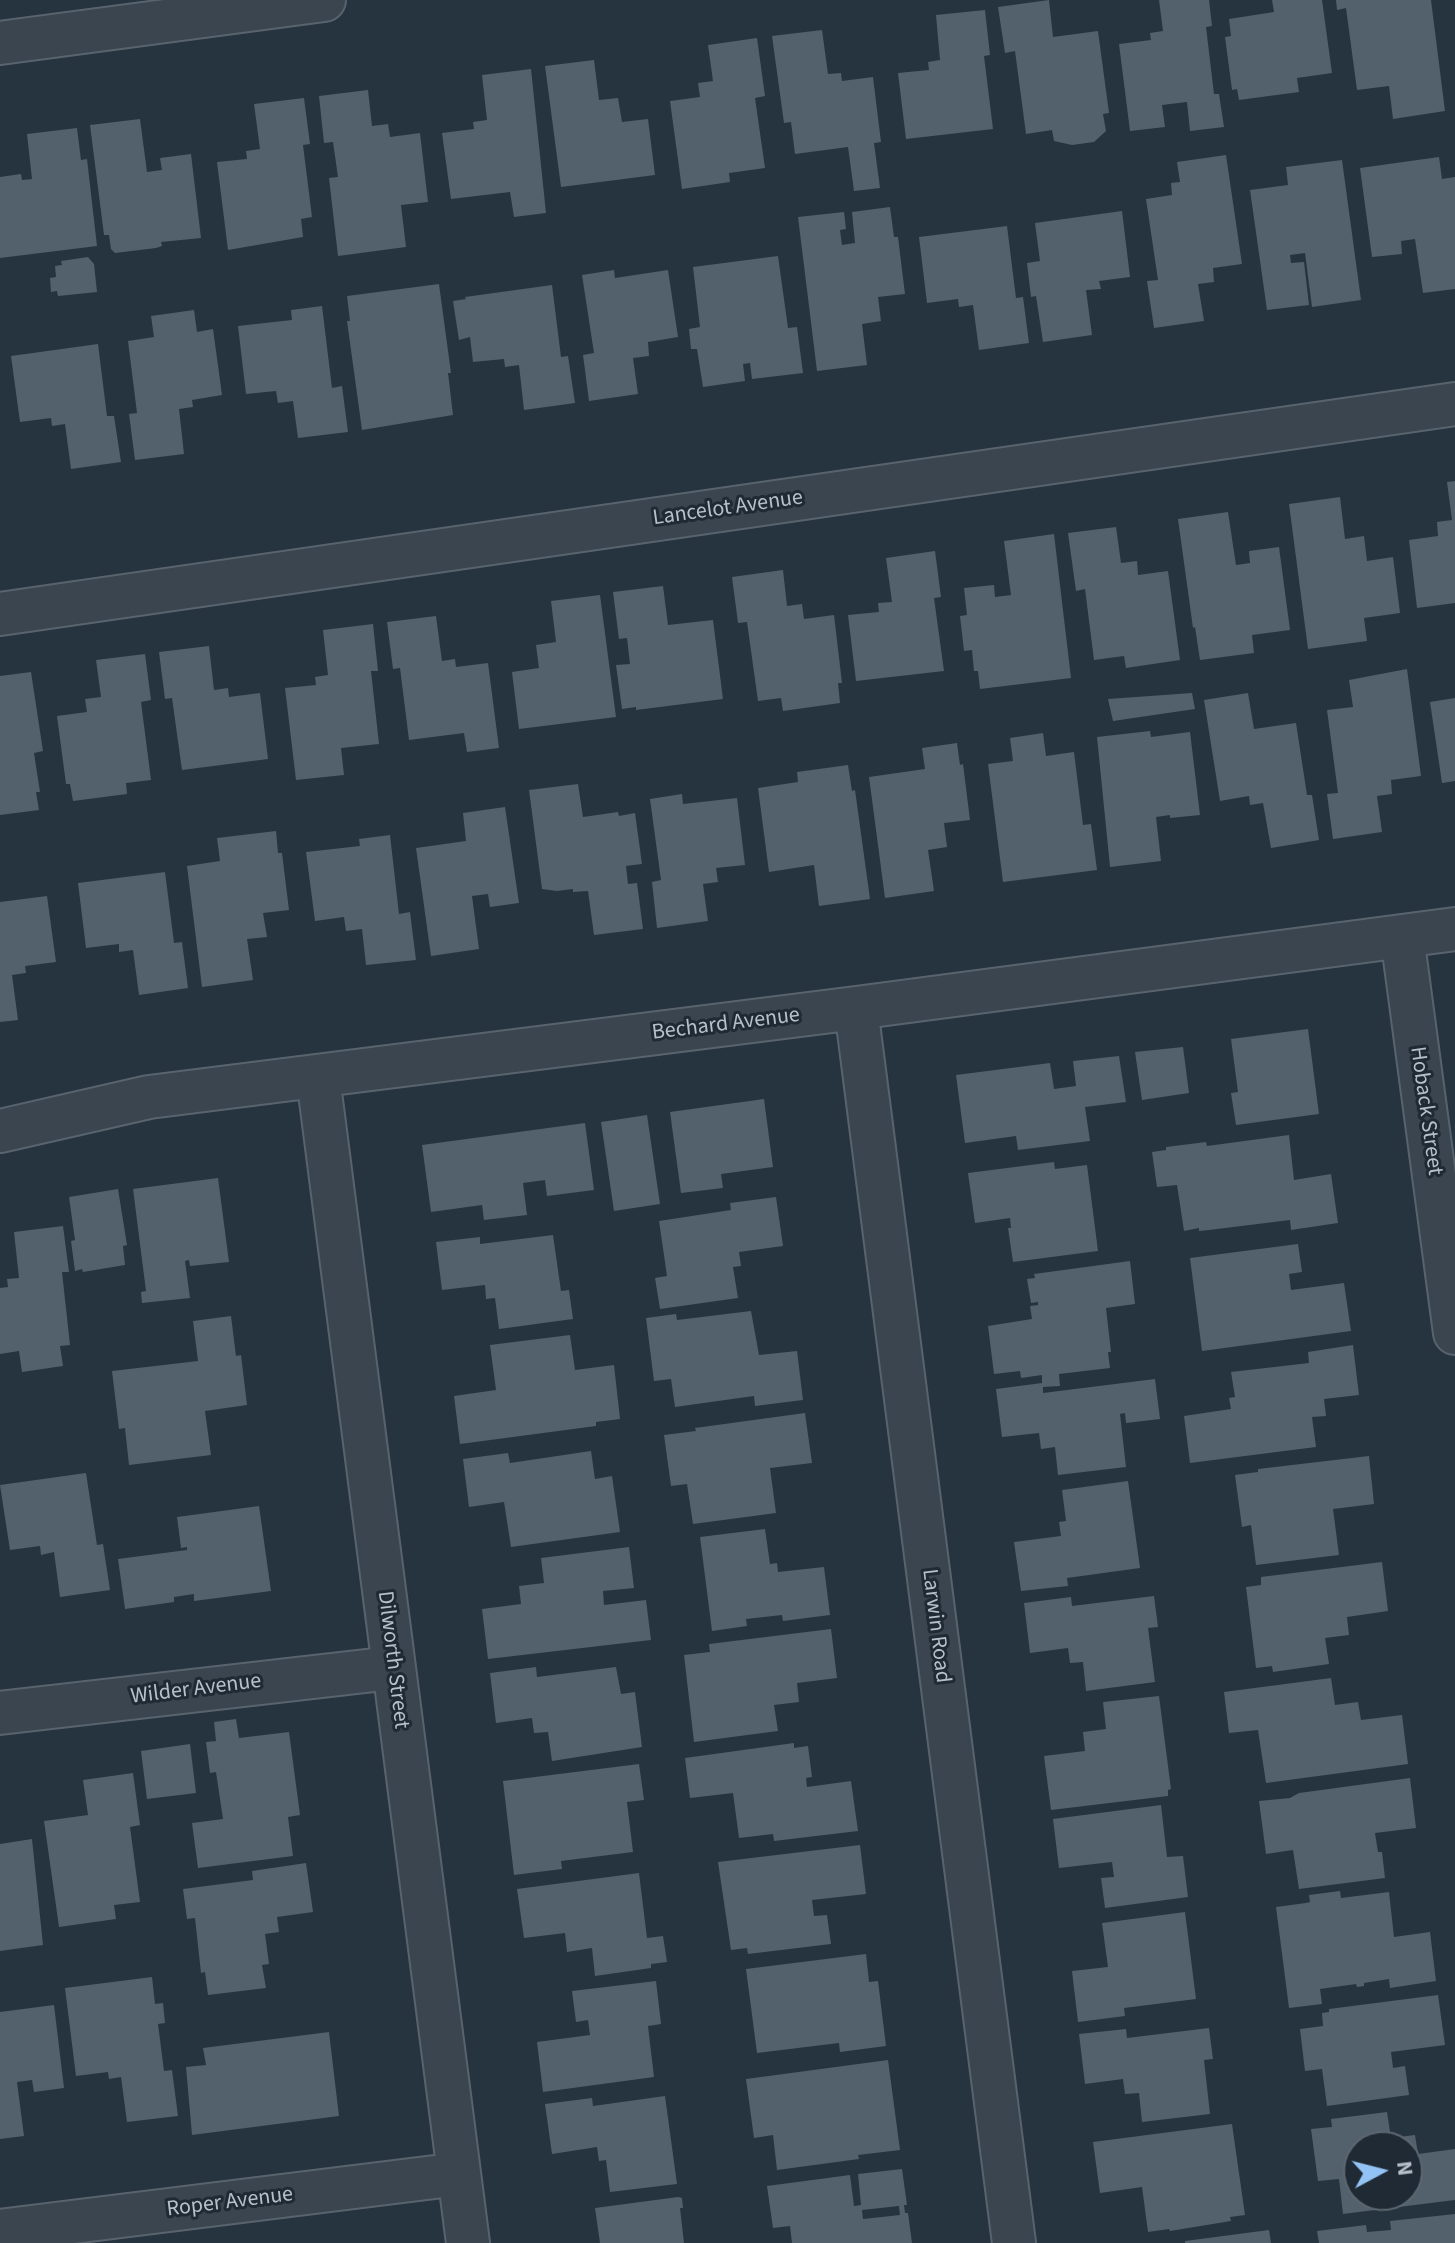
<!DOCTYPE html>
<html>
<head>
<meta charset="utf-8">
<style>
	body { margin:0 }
	#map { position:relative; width:1455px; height:2243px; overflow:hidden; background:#26343f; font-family:"Source Sans 3",sans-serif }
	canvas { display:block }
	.north { position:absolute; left:1343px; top:2131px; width:80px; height:80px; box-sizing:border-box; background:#1f2a34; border:2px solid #5c6670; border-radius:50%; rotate:83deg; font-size:22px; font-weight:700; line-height:32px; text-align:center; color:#b7c0ca }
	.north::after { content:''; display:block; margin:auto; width:28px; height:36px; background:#92c3f4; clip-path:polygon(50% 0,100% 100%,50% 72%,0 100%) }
</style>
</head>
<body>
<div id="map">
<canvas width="1455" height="2243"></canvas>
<div class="north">N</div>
</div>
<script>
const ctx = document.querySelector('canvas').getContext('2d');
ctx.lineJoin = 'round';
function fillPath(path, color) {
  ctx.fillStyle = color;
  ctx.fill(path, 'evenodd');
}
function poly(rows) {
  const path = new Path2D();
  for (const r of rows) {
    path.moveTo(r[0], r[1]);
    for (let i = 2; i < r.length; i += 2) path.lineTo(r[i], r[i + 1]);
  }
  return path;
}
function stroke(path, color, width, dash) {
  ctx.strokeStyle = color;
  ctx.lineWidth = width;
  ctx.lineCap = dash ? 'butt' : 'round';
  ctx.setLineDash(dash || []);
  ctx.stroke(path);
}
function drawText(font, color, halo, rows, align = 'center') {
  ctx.font = font + ' "Source Sans 3",sans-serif';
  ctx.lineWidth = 6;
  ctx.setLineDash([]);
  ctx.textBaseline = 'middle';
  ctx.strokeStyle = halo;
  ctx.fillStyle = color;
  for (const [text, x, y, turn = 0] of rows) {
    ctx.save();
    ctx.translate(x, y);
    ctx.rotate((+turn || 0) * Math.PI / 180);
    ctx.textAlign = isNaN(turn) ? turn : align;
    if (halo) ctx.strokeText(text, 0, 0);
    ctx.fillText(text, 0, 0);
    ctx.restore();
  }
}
fillPath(poly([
	[1049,0,1053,37,1098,31,1109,113,1103,114,1106,131,1094,142,1072,145,1054,141,1052,130,1026,134,1015,51,1005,53,998,7],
	[1159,0,1209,0,1212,26,1206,27,1214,94,1219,94,1224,127,1190,131,1187,102,1162,105,1165,127,1130,131,1119,44,1151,40,1150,33,1163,31],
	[1272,0,1322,0,1332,73,1297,78,1299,92,1239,100,1237,89,1232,90,1225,37,1231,36,1229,19,1274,12],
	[1336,0,1431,0,1445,111,1393,119,1389,86,1357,90,1346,8,1337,10],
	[985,10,990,55,984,56,993,129,906,139,898,73,929,70,928,62,940,60,936,15],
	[822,30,828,74,841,73,842,81,873,77,881,142,874,143,880,188,854,191,848,147,795,154,791,122,784,123,772,36],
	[757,38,765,96,755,98,765,168,729,173,730,182,682,189,670,101,700,97,698,83,713,81,708,45],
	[594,60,599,100,618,98,622,122,648,119,655,175,561,187,545,66],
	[531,69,546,213,514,217,510,192,451,199,442,133,474,129,473,122,487,120,482,75],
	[368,90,372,126,388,124,390,137,420,133,428,202,401,205,406,247,338,256,329,178,338,177,333,142,324,143,319,96],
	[304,98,310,144,303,145,312,217,301,219,303,237,228,250,217,162,247,159,246,151,260,149,254,104],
	[140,119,147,172,162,170,160,158,191,154,201,238,161,242,162,246,156,248,115,253,111,249,109,235,104,235,90,125],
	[77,128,81,160,87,159,97,246,0,258,0,177,21,174,22,180,32,179,27,134],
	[1226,155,1242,264,1213,268,1214,282,1198,284,1204,321,1154,328,1147,281,1158,280,1146,199,1172,195,1171,183,1180,182,1177,162],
	[1439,157,1442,179,1455,177,1455,289,1423,293,1415,239,1401,241,1402,254,1372,257,1360,168],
	[1342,160,1361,300,1312,307,1305,253,1290,255,1291,263,1304,262,1309,305,1267,310,1250,190,1288,185,1286,167],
	[890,207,894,237,898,237,905,294,878,297,881,321,862,324,867,365,817,371,798,217,844,212,846,229,840,230,842,245,855,243,852,212],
	[1122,211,1130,277,1099,281,1101,289,1086,290,1092,335,1043,342,1036,296,1031,297,1027,263,1040,261,1035,223],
	[1007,226,1016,298,1023,297,1029,343,979,350,973,305,959,307,958,299,927,303,919,237],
	[778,256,788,328,797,327,803,373,752,379,750,363,743,364,745,381,703,387,697,349,691,349,689,329,700,327,693,267],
	[88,257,94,264,97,292,58,296,57,291,51,292,50,278,56,277,55,266,62,265,61,261],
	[614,270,615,278,668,270,678,337,648,342,649,356,633,358,638,394,589,401,583,355,594,353,582,275],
	[439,284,451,373,448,373,453,415,362,430,347,321,350,321,347,296],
	[552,285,561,357,568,356,575,403,524,410,519,365,505,367,504,359,473,362,470,337,459,340,453,301,466,299,465,297],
	[322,306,332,388,342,386,348,432,298,438,293,401,278,403,276,391,246,394,238,326,292,320,291,310],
	[194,310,197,332,213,329,222,395,192,400,193,407,179,409,184,454,135,460,129,414,137,413,128,341,154,337,151,316],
	[98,344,107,416,114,416,121,462,71,469,65,424,52,426,51,418,20,422,11,356],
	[1455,481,1455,603,1417,608,1409,540,1438,536,1437,522,1452,520,1447,482],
	[1340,497,1345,539,1364,536,1367,561,1393,557,1400,613,1364,618,1367,641,1308,649,1289,504],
	[1228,512,1236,565,1250,563,1249,551,1279,547,1290,630,1252,635,1254,653,1200,660,1195,627,1193,628,1178,519],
	[1116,527,1121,563,1137,561,1138,575,1168,571,1180,660,1126,668,1124,656,1094,660,1085,589,1076,591,1068,533],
	[1054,534,1071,678,980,689,978,671,974,671,972,650,964,651,960,616,967,615,964,588,994,585,995,597,1011,595,1004,541],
	[935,551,941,597,934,598,944,671,856,681,848,615,879,612,878,603,892,602,886,558],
	[783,570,787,606,802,604,804,619,834,615,842,683,838,683,840,703,783,711,781,698,758,701,747,622,738,623,732,577],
	[663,586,668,625,713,620,723,699,636,710,636,707,622,709,616,665,630,664,627,638,619,639,613,592],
	[600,595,616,717,519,729,512,672,539,668,536,645,556,642,551,601],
	[436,616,442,661,455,659,456,667,488,663,499,748,467,752,464,733,409,740,400,668,393,669,387,622],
	[373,624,378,671,371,671,379,744,341,748,344,775,296,780,285,688,316,685,315,677,328,675,323,630],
	[209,646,214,690,228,688,229,697,260,693,268,759,182,770,172,698,165,699,159,652],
	[145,654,151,700,141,702,151,780,126,783,127,794,73,801,70,784,66,784,57,716,87,712,85,699,101,697,96,660],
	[1407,669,1421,776,1391,780,1392,794,1377,796,1382,832,1333,839,1327,794,1338,793,1327,710,1353,707,1349,680],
	[31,672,43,751,34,753,40,792,36,792,39,810,0,815,0,676],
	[1192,693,1195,709,1113,721,1108,699],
	[1248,693,1254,729,1296,723,1307,795,1312,795,1319,840,1271,848,1263,803,1250,805,1249,796,1220,801,1204,700],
	[1455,698,1455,781,1442,783,1430,702],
	[1150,731,1151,737,1190,732,1200,815,1170,818,1170,815,1156,817,1161,861,1110,867,1097,737],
	[1043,733,1046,756,1074,752,1083,825,1091,824,1097,870,1003,882,988,764,1013,761,1010,738],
	[957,743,960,765,963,764,970,820,944,823,947,847,928,850,934,891,885,898,869,777,925,769,922,748],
	[848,765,852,791,855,790,870,899,819,906,814,865,769,872,758,788,798,782,797,772],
	[578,784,583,817,618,812,619,816,635,813,642,864,626,866,628,884,637,883,643,929,594,935,588,891,573,892,573,889,557,891,542,889,529,790],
	[682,794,683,804,737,798,745,865,716,868,718,882,703,884,708,921,657,928,652,882,661,880,650,799],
	[505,807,519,903,490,907,488,894,472,896,479,949,431,956,416,848,466,841,463,813],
	[276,831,278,853,282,853,289,910,263,913,267,937,247,939,253,980,202,987,187,866,220,861,217,838],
	[390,835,399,914,410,912,416,960,366,965,362,929,346,931,344,917,315,921,306,852,360,846,359,839],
	[165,872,174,943,182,942,188,988,139,995,133,950,119,952,119,944,86,948,78,883],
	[47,896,56,962,25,966,26,973,12,975,18,1020,0,1022,0,902],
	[1308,1029,1319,1114,1236,1125,1231,1093,1238,1092,1231,1039],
	[1183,1047,1189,1093,1142,1100,1135,1052],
	[1119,1056,1126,1102,1085,1107,1090,1141,1018,1150,1016,1136,965,1143,956,1075,1050,1063,1054,1089,1076,1086,1073,1061],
	[764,1099,773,1167,721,1174,723,1188,681,1193,670,1112],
	[647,1115,660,1204,614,1211,601,1122],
	[585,1123,594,1190,547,1196,545,1180,523,1183,527,1215,484,1220,482,1205,431,1212,422,1145],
	[1289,1135,1294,1180,1331,1174,1338,1223,1291,1230,1290,1220,1209,1230,1199,1231,1199,1228,1184,1231,1177,1185,1157,1187,1152,1152,1166,1150,1166,1147,1206,1142,1207,1146],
	[1054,1162,1055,1169,1087,1165,1098,1251,1013,1262,1008,1228,1011,1228,1010,1218,975,1223,968,1173],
	[218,1178,229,1262,190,1266,189,1260,185,1261,190,1298,142,1303,141,1292,146,1291,133,1189],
	[118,1189,127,1245,123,1246,125,1265,83,1272,82,1269,75,1271,71,1241,75,1240,69,1197],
	[776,1197,783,1246,739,1252,741,1266,733,1267,738,1298,660,1309,655,1278,667,1276,659,1221,731,1210,730,1203],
	[63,1226,69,1272,62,1272,70,1345,60,1346,63,1366,22,1372,19,1351,0,1354,0,1288,8,1287,7,1279,19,1278,14,1232],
	[553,1235,561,1291,569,1290,573,1319,499,1329,495,1298,486,1299,485,1285,442,1290,436,1242,480,1237,480,1244],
	[1298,1244,1302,1272,1289,1274,1291,1290,1344,1283,1351,1331,1202,1351,1190,1258],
	[1130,1261,1135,1304,1106,1308,1111,1352,1108,1352,1110,1368,1059,1374,1060,1386,1043,1387,1043,1393,1155,1379,1160,1419,1126,1423,1125,1413,1120,1414,1126,1467,1058,1475,1055,1447,1041,1449,1039,1433,1002,1437,996,1389,1042,1383,1042,1375,1021,1378,1020,1371,994,1374,988,1326,1032,1319,1030,1306,1038,1305,1038,1302,1031,1303,1027,1279,1035,1278,1034,1274],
	[751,1311,759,1355,797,1351,803,1400,755,1406,754,1396,675,1407,671,1379,654,1381,646,1318,676,1314,677,1320],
	[231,1316,236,1356,241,1355,247,1405,205,1411,211,1455,129,1465,125,1428,119,1429,112,1371,198,1361,193,1321],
	[570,1335,575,1370,614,1365,620,1419,596,1422,596,1426,460,1444,454,1396,496,1390,490,1345],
	[1353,1345,1359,1395,1324,1399,1326,1416,1312,1417,1316,1447,1190,1463,1184,1416,1231,1409,1229,1398,1235,1397,1231,1372,1309,1363,1308,1352],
	[805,1413,812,1463,770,1468,776,1513,693,1524,687,1484,671,1486,664,1435,696,1431,695,1428],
	[591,1451,595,1479,612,1476,620,1532,511,1547,504,1502,469,1507,463,1459,508,1453,510,1463],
	[1369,1456,1374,1504,1333,1509,1339,1555,1256,1565,1251,1525,1242,1527,1235,1475,1258,1472,1258,1469],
	[86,1473,97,1545,103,1544,110,1590,60,1597,54,1552,41,1555,40,1546,10,1550,0,1485],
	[1128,1481,1140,1568,1067,1578,1068,1586,1021,1591,1014,1542,1061,1536,1059,1522,1066,1521,1062,1490],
	[259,1506,271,1591,194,1601,194,1594,174,1597,174,1602,125,1609,118,1559,187,1550,187,1547,181,1548,177,1517],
	[765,1529,770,1564,777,1563,778,1572,824,1567,830,1615,783,1621,782,1615,746,1619,747,1626,712,1631,700,1537],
	[629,1547,634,1588,603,1591,604,1605,646,1600,651,1640,488,1659,482,1609,521,1604,519,1586,544,1583,541,1558],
	[1382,1562,1388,1611,1347,1617,1349,1635,1325,1638,1329,1664,1273,1672,1272,1666,1256,1668,1246,1587,1261,1585,1261,1577],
	[1154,1596,1158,1627,1148,1628,1155,1682,1086,1691,1083,1662,1070,1663,1068,1648,1030,1653,1024,1603,1071,1597,1072,1606],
	[831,1629,837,1678,797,1683,799,1702,774,1705,778,1731,694,1742,684,1655,710,1652,709,1644],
	[536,1667,537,1677,616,1667,621,1694,635,1692,642,1747,552,1761,548,1732,534,1733,532,1718,496,1723,490,1673],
	[1331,1678,1335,1705,1358,1702,1361,1720,1402,1715,1408,1764,1266,1783,1258,1730,1229,1733,1224,1692],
	[1159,1696,1171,1789,1168,1790,1168,1796,1051,1810,1044,1756,1085,1751,1083,1732,1106,1729,1103,1702],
	[236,1719,239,1738,289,1732,300,1815,288,1817,293,1856,198,1868,192,1823,223,1819,216,1772,210,1773,206,1742,216,1741,214,1722],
	[794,1743,794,1748,808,1746,812,1777,806,1778,807,1787,851,1781,858,1831,774,1841,773,1834,739,1838,733,1793,690,1798,685,1758],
	[190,1744,196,1793,147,1799,141,1751],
	[639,1764,644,1800,627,1802,633,1852,561,1861,562,1869,514,1875,503,1781],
	[133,1773,140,1825,130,1827,140,1902,114,1905,116,1919,59,1927,44,1821,88,1815,83,1780],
	[1410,1778,1416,1828,1375,1833,1378,1852,1382,1852,1385,1878,1299,1889,1293,1850,1266,1854,1259,1801,1290,1798,1299,1793],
	[1161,1805,1167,1857,1183,1856,1188,1897,1105,1908,1101,1878,1114,1877,1112,1862,1059,1868,1053,1819],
	[32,1839,43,1945,0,1951,0,1844],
	[860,1845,866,1894,812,1900,814,1916,827,1915,831,1944,748,1954,747,1948,731,1950,718,1862],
	[306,1863,313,1912,277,1917,279,1932,265,1934,269,1964,262,1965,266,1988,208,1995,205,1972,201,1973,195,1918,187,1919,183,1889,253,1880,252,1871],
	[639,1873,647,1938,663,1936,667,1962,651,1964,651,1968,595,1976,592,1948,567,1952,565,1933,524,1938,517,1889],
	[1340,1891,1341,1898,1389,1892,1394,1937,1430,1932,1436,1981,1390,1988,1389,1979,1364,1983,1364,1986,1357,1987,1356,1984,1320,1989,1322,2004,1289,2008,1276,1907,1306,1903,1310,1902,1309,1895],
	[1185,1912,1196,1999,1124,2008,1125,2016,1078,2022,1072,1971,1108,1967,1102,1923],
	[866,1954,869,1982,878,1981,886,2046,840,2052,839,2043,757,2053,746,1969],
	[152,1977,155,2004,163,2003,165,2023,158,2024,164,2071,172,2070,178,2116,127,2122,121,2077,109,2079,108,2072,76,2076,65,1988],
	[656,1981,661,2024,648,2026,654,2077,543,2092,537,2042,590,2035,588,2020,576,2022,572,1991],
	[1438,1995,1445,2045,1391,2052,1393,2068,1405,2066,1409,2095,1327,2106,1322,2069,1305,2071,1300,2029,1323,2026,1322,2013,1329,2012,1329,2009],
	[54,2005,64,2088,34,2092,32,2080,17,2082,24,2136,0,2139,0,2012],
	[1209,2028,1213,2059,1204,2060,1210,2114,1142,2122,1139,2093,1125,2094,1123,2079,1085,2084,1079,2034,1126,2029,1127,2038],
	[329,2032,339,2116,192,2135,186,2067,206,2065,203,2048],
	[888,2060,900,2150,858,2155,859,2159,777,2170,773,2135,754,2138,746,2079],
	[665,2096,677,2184,610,2192,606,2160,599,2161,597,2147,552,2154,545,2104,592,2098,593,2106],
	[1387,2112,1391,2138,1415,2135,1418,2154,1455,2149,1455,2200,1343,2214,1339,2179,1318,2181,1311,2129,1332,2127,1331,2119],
	[1359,2147,1407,2147,1407,2195,1359,2195],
	[1232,2124,1245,2215,1230,2217,1231,2221,1170,2231,1169,2229,1148,2232,1142,2187,1100,2193,1093,2142],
	[902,2169,907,2205,904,2205,905,2213,908,2213,912,2243,792,2243,790,2226,773,2228,767,2186,850,2175,854,2206,861,2205,858,2174],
	[899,2206,900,2215,863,2219,862,2210],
	[678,2197,682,2198,683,2208,680,2208,684,2243,600,2243,595,2208],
	[1455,2214,1455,2243,1319,2243,1317,2231,1366,2225,1367,2232,1391,2230,1390,2221],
	[1269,2230,1271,2243,1185,2243,1185,2241]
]), '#52616c');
const street = poly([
	[0,43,324,0],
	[0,614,1455,404],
	[1402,936,1455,1333],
	[856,1008,1014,2243],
	[318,1077,468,2243],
	[0,1131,149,1097,856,1008,1455,929],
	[0,1713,392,1668],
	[0,2231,459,2174]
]);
stroke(street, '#58636d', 46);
stroke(street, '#3a454f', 42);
drawText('22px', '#b7c0ca', '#1f2a34', [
	["Lancelot Avenue",728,509,-8],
	["Bechard Avenue",726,1025,-7],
	["Hoback Street",1425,1111,82],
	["Larwin Road",935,1626,83],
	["Dilworth Street",392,1660,83],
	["Wilder Avenue",196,1690,-7],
	["Roper Avenue",230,2203,-7]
]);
</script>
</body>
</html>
